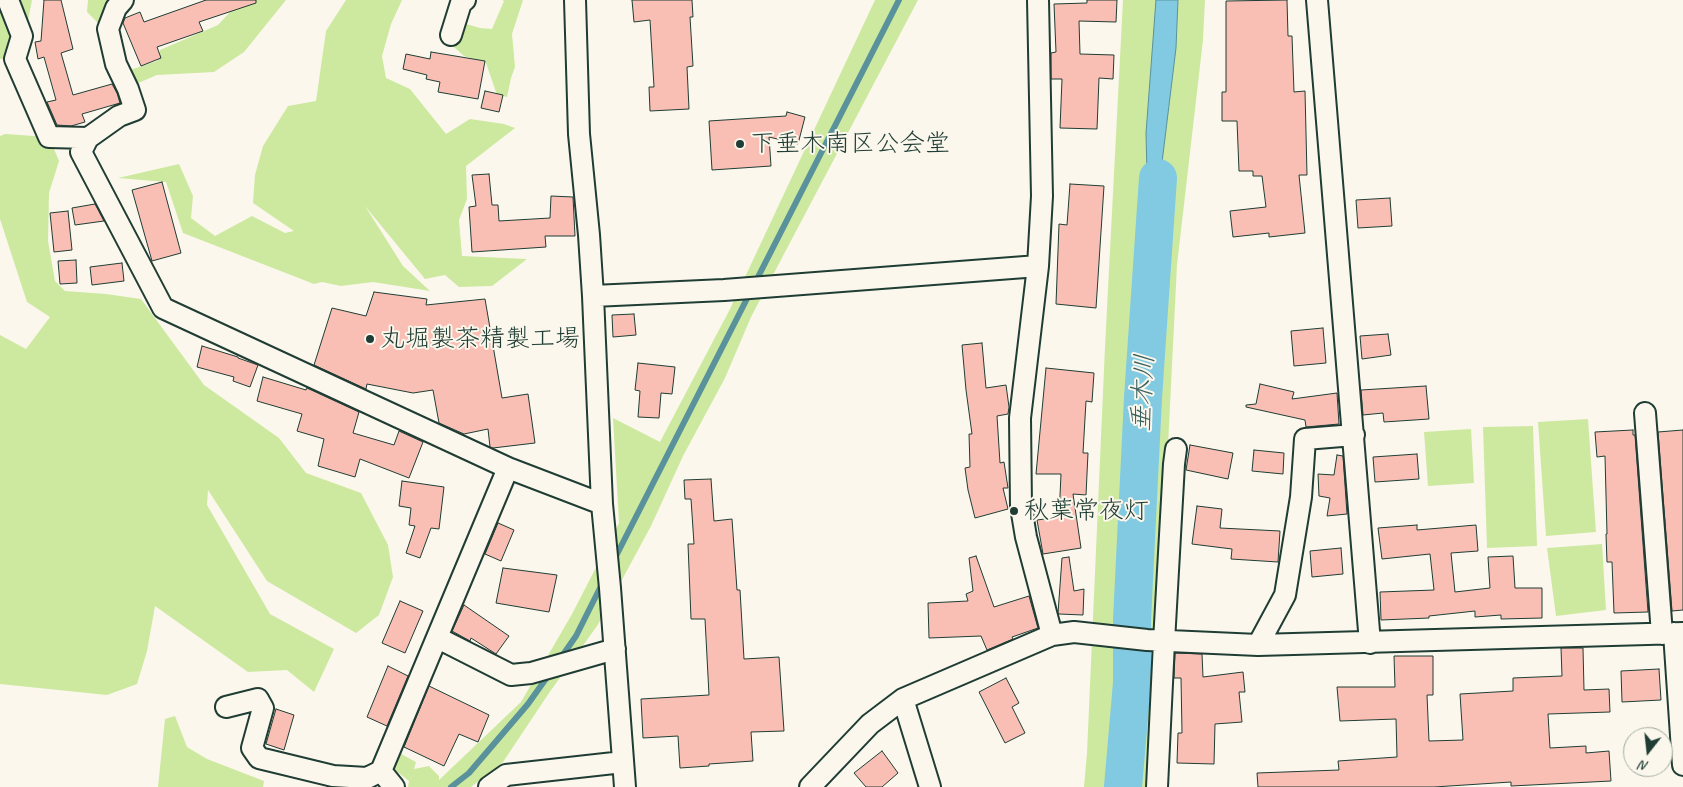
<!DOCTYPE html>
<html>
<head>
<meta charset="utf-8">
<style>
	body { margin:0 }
	#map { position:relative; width:1683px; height:787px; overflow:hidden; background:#fbf7ec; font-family:Caveat,sans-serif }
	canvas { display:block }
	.north { position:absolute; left:1623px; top:727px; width:50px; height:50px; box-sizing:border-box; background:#fbf7ec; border:1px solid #a3ada2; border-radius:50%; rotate:196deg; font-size:14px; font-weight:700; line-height:20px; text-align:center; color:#1f3d34 }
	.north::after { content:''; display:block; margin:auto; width:18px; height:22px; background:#1f3d34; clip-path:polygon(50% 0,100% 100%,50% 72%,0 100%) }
</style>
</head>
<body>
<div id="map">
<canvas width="1683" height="787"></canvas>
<div class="north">N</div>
</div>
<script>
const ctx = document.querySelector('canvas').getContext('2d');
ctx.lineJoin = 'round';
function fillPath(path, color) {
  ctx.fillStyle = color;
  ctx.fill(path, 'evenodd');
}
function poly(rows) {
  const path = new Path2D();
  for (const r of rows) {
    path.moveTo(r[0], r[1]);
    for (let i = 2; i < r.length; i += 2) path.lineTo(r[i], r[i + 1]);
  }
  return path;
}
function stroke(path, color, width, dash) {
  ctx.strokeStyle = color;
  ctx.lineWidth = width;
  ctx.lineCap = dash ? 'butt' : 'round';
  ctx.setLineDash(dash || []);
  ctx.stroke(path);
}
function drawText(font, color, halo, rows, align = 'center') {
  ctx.font = font + ' Caveat,"Klee One",sans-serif';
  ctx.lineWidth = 4;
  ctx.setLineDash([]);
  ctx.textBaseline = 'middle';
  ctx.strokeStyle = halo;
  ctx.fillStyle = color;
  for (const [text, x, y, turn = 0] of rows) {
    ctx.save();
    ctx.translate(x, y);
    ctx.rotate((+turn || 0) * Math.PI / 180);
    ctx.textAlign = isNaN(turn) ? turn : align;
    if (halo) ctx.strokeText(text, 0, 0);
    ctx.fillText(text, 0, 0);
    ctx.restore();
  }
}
fillPath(poly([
	[0,0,32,0,26,32,3,59,0,59],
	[88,0,115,0,98,23,87,12],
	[236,0,286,0,244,52,214,72,157,75,136,84,127,71,157,61,160,50,218,25,231,11],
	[346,0,402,0,391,24,382,56,386,78,410,89,446,134,470,119,504,124,515,128,466,166,467,199,459,220,462,256,527,259,492,286,459,287,445,275,425,279,365,206,403,266,430,291,373,282,341,286,322,282,314,284,183,233,166,182,118,178,179,164,193,196,191,218,215,236,252,216,285,233,294,231,253,203,255,175,263,146,288,106,316,101,326,31],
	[502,0,523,0,512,34,515,67,511,78,507,97,497,95,486,63,464,56,454,47,460,27,466,24,480,28,492,29,504,1],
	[875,0,918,0,784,254,751,317,725,378,683,456,651,526,597,626,549,693,503,762,471,787,408,787,409,781,399,773,391,772,397,748,403,755,416,762,414,769,429,766,439,776,439,780,521,702,572,614,619,523,613,418,660,442,730,309],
	[1123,0,1205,0,1203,40,1177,265,1151,787,1084,787,1087,753,1105,347],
	[5,134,49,137,59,161,49,193,48,241,55,281,65,291,106,294,141,299,204,385,279,438,306,473,361,493,388,545,393,577,379,615,356,633,267,581,208,490,207,505,270,614,334,649,314,692,287,670,248,672,155,606,147,651,137,684,107,695,0,684,0,335,26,349,50,317,27,302,0,219,0,136],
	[1588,419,1596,532,1546,536,1538,422],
	[1533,426,1537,546,1487,548,1483,427],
	[1471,429,1474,483,1428,486,1424,432],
	[1602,544,1606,610,1556,616,1547,548],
	[175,716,187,747,207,759,264,781,263,787,158,787,165,719]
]), '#cde9a0');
const water = poly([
	[1156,0,1178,0,1176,48,1154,228,1150,300,1146,133,1156,0]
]);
fillPath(water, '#81cae2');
stroke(water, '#5a929c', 1);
stroke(poly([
	[614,560,899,0],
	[560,659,576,636,604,580],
	[451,787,469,773,528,704,550,673]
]), '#5a929c', 6);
stroke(poly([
	[1123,787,1132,683,1132,620,1143,398,1158,178]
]), '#81cae2', 38);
const building = poly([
	[44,0,61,0,73,49,61,53,73,95,112,84,117,93,120,103,82,114,85,122,71,126,57,125,47,102,56,100,44,57,38,59,35,42,41,41,44,0],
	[206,0,256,0,256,3,199,22,203,31,157,47,161,58,141,66,123,23,125,18,140,12,144,22,206,0],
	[632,0,692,0,693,17,690,17,693,66,687,67,689,109,650,111,649,87,654,87,650,20,634,22,632,0],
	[1087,0,1117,0,1116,22,1079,21,1080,54,1114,55,1113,79,1099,78,1097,129,1060,128,1062,79,1051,79,1051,53,1056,52,1054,4,1087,3,1087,0],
	[1287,0,1288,36,1292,36,1294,92,1305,91,1307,175,1299,175,1305,233,1269,237,1269,233,1233,237,1230,211,1266,207,1262,176,1253,176,1253,171,1239,171,1237,121,1222,121,1222,92,1226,92,1226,1,1287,0],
	[431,52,485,61,478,99,438,92,440,82,426,79,427,75,403,69,406,54,430,59,431,52],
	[485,91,503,95,499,112,481,108,485,91],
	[787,112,805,117,798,144,769,137,771,166,712,170,709,121,786,116,787,112],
	[489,174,492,205,498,205,499,221,550,218,551,196,573,197,575,236,545,236,546,247,472,252,469,207,476,206,472,175,489,174],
	[162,182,181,253,152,261,132,190,162,182],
	[1070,184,1104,186,1096,308,1056,304,1059,224,1067,225,1070,184],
	[1390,198,1392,226,1358,228,1356,200,1390,198],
	[95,204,104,221,75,225,72,208,95,204],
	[68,211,72,250,54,252,50,213,68,211],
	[76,260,77,283,60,284,58,261,76,260],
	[122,263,124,281,92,285,90,267,122,263],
	[374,292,427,299,426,305,485,299,502,398,528,394,535,443,493,448,490,447,488,429,464,434,439,423,433,390,413,393,367,384,366,389,314,365,332,308,366,316,374,292],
	[634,314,636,335,613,337,612,315,634,314],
	[1323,328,1326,363,1294,366,1291,331,1323,328],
	[1388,334,1391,355,1362,359,1360,336,1388,334],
	[982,343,986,388,1006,385,1009,407,1008,414,997,416,1000,463,1004,462,1008,488,1003,488,1008,509,975,518,968,490,965,468,970,467,969,434,972,434,966,390,962,345,982,343],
	[202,346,238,357,238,358,258,365,250,387,233,381,234,377,197,367,202,346],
	[638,363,675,367,672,394,661,393,659,418,638,417,640,391,635,390,638,363],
	[1046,368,1094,373,1092,402,1086,401,1083,453,1088,453,1086,495,1073,494,1081,548,1043,554,1037,520,1059,517,1061,474,1036,474,1046,368],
	[263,377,306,390,307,388,359,412,353,433,394,445,399,431,423,442,409,478,360,459,355,477,318,466,324,439,297,431,302,414,257,401,263,377],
	[1260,384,1294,392,1292,399,1337,393,1339,424,1306,427,1305,420,1246,407,1246,405,1256,404,1260,384],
	[1426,386,1429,419,1384,422,1383,413,1363,415,1361,390,1426,386],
	[1633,430,1633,435,1635,435,1648,612,1614,613,1612,562,1607,562,1606,534,1607,534,1605,456,1597,457,1595,432,1633,430],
	[1683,430,1683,610,1672,611,1658,432,1683,430],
	[1190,445,1233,453,1228,479,1186,470,1190,445],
	[1254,450,1284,453,1283,474,1252,471,1254,450],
	[1417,454,1419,479,1375,482,1373,457,1417,454],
	[1337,455,1343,456,1347,514,1327,516,1330,498,1319,496,1318,474,1334,475,1337,455],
	[711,479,714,521,732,519,737,590,740,590,744,659,779,657,784,731,751,732,753,761,709,764,709,766,680,768,678,736,643,738,641,699,709,695,705,619,691,619,688,544,694,544,691,499,685,499,684,480,711,479],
	[402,481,444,487,439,529,431,528,420,558,406,553,415,526,409,525,411,508,399,506,402,481],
	[1197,506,1222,509,1220,528,1280,531,1278,562,1231,559,1232,549,1192,544,1197,506],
	[498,523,514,530,501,561,485,554,498,523],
	[1417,525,1417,530,1476,525,1478,551,1451,553,1455,592,1490,588,1488,557,1513,556,1515,588,1542,588,1542,618,1501,619,1501,615,1475,617,1475,611,1429,616,1429,618,1381,620,1380,592,1434,590,1430,554,1382,559,1378,528,1417,525],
	[1341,548,1343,574,1312,577,1310,551,1341,548],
	[976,556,994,607,1029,596,1038,628,1012,637,1013,639,987,650,981,636,929,638,928,603,968,601,966,594,973,591,969,558,976,556],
	[1069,557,1074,591,1084,589,1083,615,1059,614,1058,613,1062,558,1069,557],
	[503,568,557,575,549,612,496,603,503,568],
	[400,601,423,611,405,653,382,643,400,601],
	[464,605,509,636,496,654,471,638,470,641,452,631,464,605],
	[1561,648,1583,648,1584,690,1609,689,1610,712,1548,714,1550,748,1586,746,1586,753,1609,751,1611,781,1511,786,1511,782,1434,787,1258,787,1257,773,1339,770,1338,761,1397,757,1396,719,1340,721,1337,687,1395,687,1394,656,1433,656,1433,695,1427,695,1429,741,1463,740,1460,694,1513,691,1513,678,1562,676,1561,648],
	[1175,653,1202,654,1203,677,1243,672,1245,692,1239,692,1242,722,1215,724,1214,764,1177,763,1178,733,1182,733,1181,678,1174,678,1175,653],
	[388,666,408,676,387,726,367,717,388,666],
	[1659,669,1661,700,1622,702,1621,671,1659,669],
	[1006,678,1019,703,1012,707,1025,733,1005,743,979,692,1006,678],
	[429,686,489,715,478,742,459,734,444,766,404,747,429,686],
	[276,709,294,715,284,750,266,744,276,709],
	[882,751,898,773,882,787,866,787,854,773,882,751]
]);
fillPath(building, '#fabfb4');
stroke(building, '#1f3d34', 1);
const minor = poly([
	[8,0,22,36,15,59,49,137,88,138],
	[123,0,116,8,108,29,116,64,128,89,135,110,119,116,88,138,81,152,163,308,508,468,602,504],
	[575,0,579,134,589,235,593,296,602,504,610,588,625,787],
	[1038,0,1042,196,1038,266,1020,418,1021,507,1026,537,1052,635],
	[1317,0,1370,643],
	[451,35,461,3,465,0],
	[593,296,724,290,1038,266],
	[1645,413,1662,634],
	[1674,633,1683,765],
	[438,638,511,675,531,673,615,649],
	[1258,645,1285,595,1301,497,1305,439,1354,435],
	[903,699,930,787],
	[226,707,258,699,263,708,252,748,259,758,333,776,367,778,381,771],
	[394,787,381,771,508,468],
	[489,787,506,775,623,762],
	[810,787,870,724,903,699,1052,635,1074,632,1147,640,1258,645,1683,633],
	[1157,787,1164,642,1174,464,1176,449]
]);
stroke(minor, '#1f3d34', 24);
stroke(minor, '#fbf7ec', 20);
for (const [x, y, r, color] of [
	[740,144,5,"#1f3d34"],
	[370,339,5,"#1f3d34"],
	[1014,511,5,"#1f3d34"]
]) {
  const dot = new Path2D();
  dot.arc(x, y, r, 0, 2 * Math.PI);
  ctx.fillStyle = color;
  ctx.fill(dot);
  stroke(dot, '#fbf7ec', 2);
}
drawText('25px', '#1f3d34', '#fbf7ec', [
	["下垂木南区公会堂",750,144],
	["丸堀製茶精製工場",380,339],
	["秋葉常夜灯",1024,511]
], 'left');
drawText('italic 26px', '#386060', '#fbf7ec', [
	["垂木川",1144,393,-87]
]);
</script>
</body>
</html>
